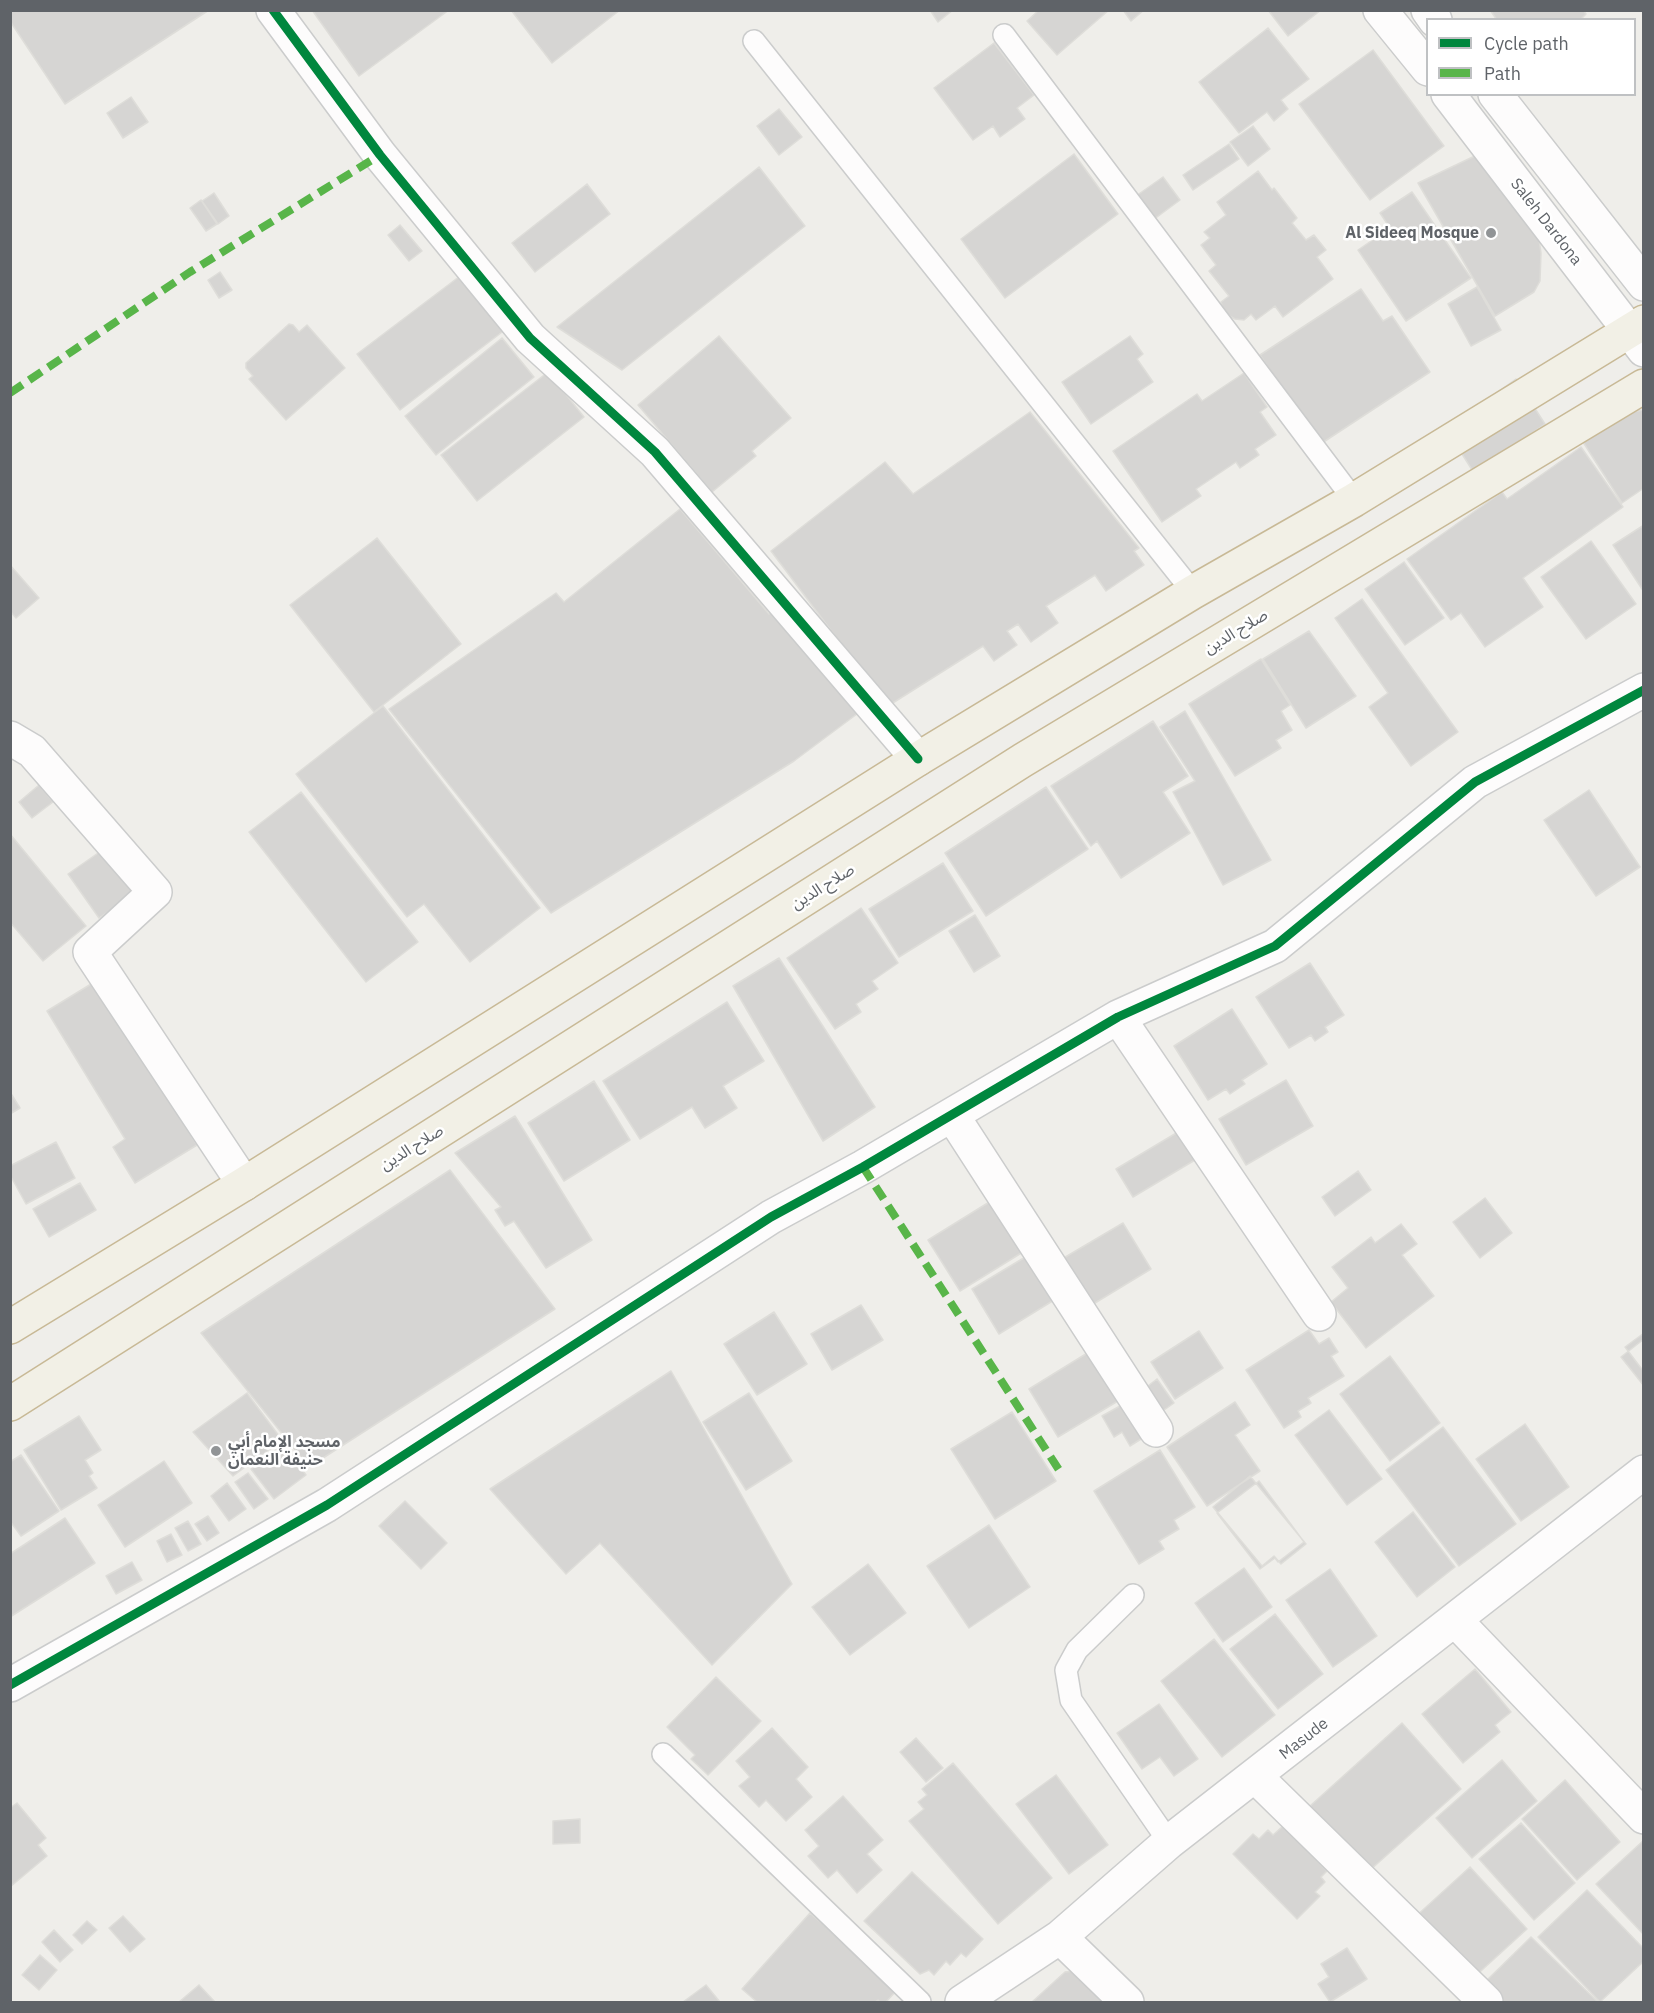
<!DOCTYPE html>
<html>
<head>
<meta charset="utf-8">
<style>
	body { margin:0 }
	#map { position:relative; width:1654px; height:2013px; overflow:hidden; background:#efeeea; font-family:"IBM Plex Sans",sans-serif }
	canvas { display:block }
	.frame { position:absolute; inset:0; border:12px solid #5f6368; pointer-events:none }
	.legend { position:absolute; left:1426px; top:18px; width:210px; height:78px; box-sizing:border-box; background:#fff; border:2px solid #bfc1c3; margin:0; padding:8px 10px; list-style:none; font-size:18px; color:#5f6368 }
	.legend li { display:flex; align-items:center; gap:12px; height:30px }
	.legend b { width:30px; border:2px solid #bfc1c3 }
</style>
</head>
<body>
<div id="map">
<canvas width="1654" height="2013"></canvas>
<div class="frame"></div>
<ul class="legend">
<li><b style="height:8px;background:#00873e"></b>Cycle path</li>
<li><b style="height:8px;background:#58b549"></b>Path</li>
</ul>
</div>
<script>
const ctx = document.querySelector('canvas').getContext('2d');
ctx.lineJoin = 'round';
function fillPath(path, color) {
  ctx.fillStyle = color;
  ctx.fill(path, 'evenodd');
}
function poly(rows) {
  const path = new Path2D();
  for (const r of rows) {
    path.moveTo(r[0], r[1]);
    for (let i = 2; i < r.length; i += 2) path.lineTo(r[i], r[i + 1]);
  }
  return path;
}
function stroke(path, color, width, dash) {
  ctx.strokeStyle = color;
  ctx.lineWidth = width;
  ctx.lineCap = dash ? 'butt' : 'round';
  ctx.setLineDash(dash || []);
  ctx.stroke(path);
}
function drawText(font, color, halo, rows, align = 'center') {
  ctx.font = font + ' "IBM Plex Sans","Noto Sans Arabic",sans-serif';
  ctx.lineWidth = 5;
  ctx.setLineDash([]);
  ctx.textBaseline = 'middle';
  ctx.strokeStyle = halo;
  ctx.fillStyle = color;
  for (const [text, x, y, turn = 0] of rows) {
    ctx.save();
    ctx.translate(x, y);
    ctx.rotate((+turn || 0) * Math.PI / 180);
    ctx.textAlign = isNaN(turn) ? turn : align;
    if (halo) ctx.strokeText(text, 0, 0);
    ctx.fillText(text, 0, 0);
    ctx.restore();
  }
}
const building = poly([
	[10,10,209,10,65,104,10,21,10,10],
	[312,10,449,10,359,76,312,10],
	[511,10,620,10,552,63,511,10],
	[930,10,953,10,938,22,930,10],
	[1039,10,1109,10,1057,55,1027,21,1039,10],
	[1123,10,1144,10,1131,21,1123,10],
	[1268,10,1321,10,1288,36,1268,10],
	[1490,10,1583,10,1586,14,1580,20,1497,20,1490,10],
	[1268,28,1309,79,1281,100,1288,109,1274,121,1267,112,1239,133,1199,82,1268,28],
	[994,43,1034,95,1017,108,1025,119,1000,137,993,126,973,140,934,88,994,43],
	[1373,50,1444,146,1370,200,1299,104,1373,50],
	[131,97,148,122,123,138,107,113,131,97],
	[779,109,802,137,779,155,757,126,779,109],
	[1253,126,1270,149,1248,166,1230,142,1253,126],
	[1229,144,1239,159,1193,190,1183,175,1229,144],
	[1074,154,1118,214,1005,298,961,239,1074,154],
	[1479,154,1539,239,1541,253,1540,281,1534,292,1495,316,1418,183,1479,154],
	[759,167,805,226,622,370,557,327,759,167],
	[1258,171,1272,190,1274,188,1297,218,1292,223,1306,240,1314,235,1326,250,1317,257,1333,279,1283,317,1275,306,1256,320,1251,314,1244,320,1235,319,1224,313,1221,302,1229,296,1209,271,1216,265,1201,245,1210,238,1204,232,1226,215,1217,202,1258,171],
	[1163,177,1180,200,1153,220,1136,196,1163,177],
	[587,184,610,214,535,272,512,243,587,184],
	[1412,192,1471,278,1406,321,1358,250,1390,228,1380,213,1412,192],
	[214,193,229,216,218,224,202,201,214,193],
	[201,200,217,224,206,231,190,208,201,200],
	[400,225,422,251,409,261,388,235,400,225],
	[468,270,510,326,400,410,357,354,468,270],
	[220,272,232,290,219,298,208,280,220,272],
	[1477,287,1501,330,1471,346,1448,304,1477,287],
	[1361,289,1383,321,1392,316,1430,372,1319,445,1260,355,1361,289],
	[289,324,293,325,299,332,307,325,345,368,286,420,249,379,253,376,246,368,246,363,289,324],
	[719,336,791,418,752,451,756,456,712,492,638,405,719,336],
	[1130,336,1143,354,1137,359,1153,382,1091,424,1062,382,1130,336],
	[502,338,534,377,436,455,405,416,502,338],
	[548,372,584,417,477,501,441,455,548,372],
	[1244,373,1267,407,1260,412,1276,435,1255,449,1259,455,1240,468,1236,462,1196,489,1201,496,1162,522,1113,451,1197,394,1202,401,1244,373],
	[1516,379,1545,424,1474,473,1445,427,1460,419,1516,379],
	[1643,410,1644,488,1622,503,1583,442,1627,413,1643,410],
	[1030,412,1139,548,1134,551,1144,565,1106,591,1095,575,1046,606,1058,623,1031,642,1018,624,1007,631,1017,645,994,661,983,646,888,706,771,551,885,462,913,494,1030,412],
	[1581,447,1623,507,1523,578,1543,607,1485,647,1461,613,1451,620,1407,559,1502,492,1507,499,1581,447],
	[680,509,769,614,780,605,865,708,794,761,551,913,389,709,556,593,564,602,680,509],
	[1644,525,1644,592,1613,545,1644,525],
	[377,538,461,644,374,712,290,605,377,538],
	[1591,541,1636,604,1586,639,1541,577,1591,541],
	[1404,562,1444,618,1405,645,1365,589,1404,562],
	[10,565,39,598,16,618,10,611,10,565],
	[1362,599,1458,732,1411,766,1369,707,1388,693,1335,618,1362,599],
	[1309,631,1356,696,1306,728,1263,659,1309,631],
	[1261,659,1290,705,1281,711,1292,730,1276,740,1281,748,1235,776,1189,704,1261,659],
	[383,706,540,908,470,962,424,904,407,917,296,774,383,706],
	[1185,711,1271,860,1223,885,1173,792,1195,781,1160,727,1185,711],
	[1153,721,1188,776,1163,792,1190,833,1121,878,1097,841,1091,846,1051,786,1153,721],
	[39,785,53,802,32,818,19,802,39,785],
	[1046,787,1088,849,986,916,945,853,1046,787],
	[1589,790,1640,867,1596,896,1544,820,1589,790],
	[301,792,418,942,366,982,249,832,301,792],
	[10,834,86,926,43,961,10,922,10,834],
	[111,844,142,888,99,918,68,874,111,844],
	[943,863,973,911,899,957,869,909,943,863],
	[861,908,898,963,872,981,878,989,856,1004,861,1012,835,1029,787,958,861,908],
	[975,915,1000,956,974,972,949,931,975,915],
	[779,958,875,1107,823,1141,733,986,779,958],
	[1310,963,1344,1015,1325,1027,1328,1032,1315,1041,1311,1035,1289,1048,1256,997,1310,963],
	[96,981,197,1145,135,1183,113,1147,125,1139,47,1011,96,981],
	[727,1002,764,1061,723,1086,737,1108,705,1128,692,1107,640,1139,603,1081,727,1002],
	[1232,1009,1267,1064,1242,1080,1245,1084,1230,1094,1226,1089,1208,1100,1174,1046,1232,1009],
	[1286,1080,1313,1126,1246,1165,1219,1119,1286,1080],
	[594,1081,630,1140,564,1181,528,1123,594,1081],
	[10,1092,20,1108,10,1114,10,1092],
	[515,1116,592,1240,546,1268,514,1221,505,1226,495,1210,501,1207,455,1153,515,1116],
	[1178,1132,1195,1160,1133,1197,1116,1169,1178,1132],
	[56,1142,75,1178,26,1204,10,1175,10,1166,56,1142],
	[450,1170,555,1309,309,1467,201,1333,450,1170],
	[1358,1171,1371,1190,1335,1216,1322,1197,1358,1171],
	[80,1183,96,1210,49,1237,33,1209,80,1183],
	[999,1196,1031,1247,960,1291,928,1240,999,1196],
	[1485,1198,1512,1233,1480,1258,1453,1222,1485,1198],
	[1123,1223,1151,1269,1090,1306,1062,1259,1123,1223],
	[1401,1224,1417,1244,1402,1255,1434,1296,1366,1348,1331,1302,1348,1288,1332,1267,1371,1237,1375,1243,1401,1224],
	[1032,1253,1059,1297,999,1334,972,1289,1032,1253],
	[861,1305,883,1340,832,1370,811,1334,861,1305],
	[774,1312,807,1364,757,1395,724,1344,774,1312],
	[1309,1330,1319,1344,1329,1338,1338,1352,1331,1356,1344,1376,1308,1398,1311,1403,1298,1411,1301,1417,1284,1428,1246,1370,1309,1330],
	[1199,1331,1223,1368,1175,1399,1151,1362,1199,1331],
	[1644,1333,1644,1372,1625,1347,1644,1333],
	[1644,1339,1644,1386,1621,1357,1644,1339],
	[1089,1352,1118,1401,1058,1437,1029,1389,1089,1352],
	[1390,1356,1440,1423,1390,1461,1340,1394,1390,1356],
	[671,1371,792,1584,712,1665,600,1543,566,1574,490,1489,671,1371],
	[1157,1379,1174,1403,1157,1415,1140,1392,1157,1379],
	[247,1393,282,1440,233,1476,193,1432,247,1393],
	[749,1393,792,1461,746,1490,703,1422,749,1393],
	[1129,1401,1149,1434,1130,1446,1122,1432,1114,1437,1102,1416,1129,1401],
	[1235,1402,1250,1425,1235,1435,1260,1471,1207,1506,1167,1447,1235,1402],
	[1329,1410,1382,1479,1347,1505,1295,1435,1329,1410],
	[1012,1412,1056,1481,995,1519,951,1449,1012,1412],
	[79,1416,101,1450,85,1460,93,1473,89,1476,97,1488,61,1510,24,1450,79,1416],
	[1525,1424,1569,1487,1521,1521,1476,1459,1525,1424],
	[1443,1427,1516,1524,1459,1566,1386,1470,1443,1427],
	[284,1444,306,1475,274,1499,251,1469,284,1444],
	[1160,1450,1195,1507,1174,1520,1179,1529,1159,1541,1164,1549,1139,1564,1094,1491,1160,1450],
	[21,1455,59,1511,21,1536,10,1521,10,1462,21,1455],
	[164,1461,192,1503,125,1547,98,1505,164,1461],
	[248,1473,268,1499,254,1509,235,1482,248,1473],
	[1250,1476,1306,1544,1281,1564,1274,1556,1262,1566,1213,1507,1250,1476],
	[1259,1481,1304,1542,1278,1562,1275,1558,1260,1569,1217,1513,1259,1481],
	[227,1483,246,1509,229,1521,211,1496,227,1483],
	[405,1501,447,1543,421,1569,379,1526,405,1501],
	[1413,1512,1455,1567,1417,1597,1375,1542,1413,1512],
	[208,1516,219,1533,207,1541,195,1524,208,1516],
	[65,1518,95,1563,10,1617,10,1554,65,1518],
	[188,1521,201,1544,188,1551,175,1528,188,1521],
	[989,1525,1030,1587,969,1628,927,1566,989,1525],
	[171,1534,182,1555,167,1562,157,1541,171,1534],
	[132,1562,142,1580,116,1594,106,1576,132,1562],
	[868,1564,906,1613,850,1655,812,1607,868,1564],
	[1244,1568,1272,1607,1223,1642,1195,1603,1244,1568],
	[1330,1569,1377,1636,1333,1667,1286,1600,1330,1569],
	[1275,1614,1323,1674,1278,1709,1230,1649,1275,1614],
	[1214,1639,1275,1715,1222,1757,1161,1681,1214,1639],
	[1475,1669,1511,1712,1495,1725,1500,1732,1463,1763,1422,1714,1475,1669],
	[716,1677,761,1721,708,1775,691,1759,695,1755,667,1727,716,1677],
	[1159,1704,1198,1759,1174,1776,1160,1757,1142,1769,1117,1733,1159,1704],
	[1402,1723,1461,1789,1369,1871,1310,1806,1402,1723],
	[772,1728,808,1767,796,1779,812,1797,786,1821,766,1800,759,1807,739,1786,750,1777,736,1761,772,1728],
	[916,1738,943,1768,926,1782,900,1752,916,1738],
	[1502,1760,1537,1801,1472,1858,1436,1818,1502,1760],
	[953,1763,1052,1878,998,1924,909,1821,924,1809,918,1802,927,1795,922,1789,953,1763],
	[1056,1775,1108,1845,1069,1874,1016,1804,1056,1775],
	[1565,1780,1620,1842,1577,1880,1522,1819,1565,1780],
	[843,1796,883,1840,867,1854,882,1870,857,1893,837,1870,828,1878,808,1856,819,1846,805,1830,843,1796],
	[17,1803,46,1838,38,1845,47,1856,10,1887,10,1808,17,1803],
	[580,1819,580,1843,553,1844,553,1821,580,1819],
	[1521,1823,1575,1883,1534,1920,1479,1859,1521,1823],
	[1283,1826,1327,1871,1321,1877,1325,1882,1315,1892,1320,1896,1297,1919,1233,1854,1253,1834,1259,1839,1268,1830,1273,1835,1283,1826],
	[1644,1840,1644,1935,1596,1884,1644,1840],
	[1470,1867,1527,1929,1471,1980,1414,1918,1470,1867],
	[912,1872,983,1939,966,1957,961,1953,950,1965,946,1961,934,1975,929,1970,920,1974,864,1921,912,1872],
	[1587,1890,1644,1949,1644,1961,1600,2002,1538,1937,1587,1890],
	[810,1913,897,1990,886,2002,880,2002,878,2000,875,2002,757,2002,742,1989,810,1913],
	[123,1916,145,1939,130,1952,109,1928,123,1916],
	[87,1921,97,1930,82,1944,73,1935,87,1921],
	[54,1930,73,1950,60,1962,42,1942,54,1930],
	[1531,1937,1598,2002,1503,2002,1484,1983,1531,1937],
	[1347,1948,1367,1979,1330,2002,1318,1984,1329,1977,1321,1964,1347,1948],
	[40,1955,57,1970,39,1990,22,1975,40,1955],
	[1085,1970,1114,2002,1032,2002,1065,1972,1085,1970],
	[199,1985,215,2002,179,2002,199,1985],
	[706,1985,720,2002,683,2002,706,1985]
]);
fillPath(building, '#d6d5d3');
stroke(building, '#deddd9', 1.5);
const service = poly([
	[1004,35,1354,500],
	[754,41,1193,592],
	[1133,1595,1077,1650,1066,1670,1071,1700,1169,1842],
	[663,1754,920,2002]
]);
const minor = poly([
	[273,10,380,155,530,338,655,452,918,759],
	[10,738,32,751,155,892,90,952,244,1184],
	[1118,1017,1319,1314],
	[952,1115,1156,1430],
	[1455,1620,1644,1817],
	[10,1685,327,1505,771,1217,863,1167,1118,1017,1275,946,1475,782,1644,690],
	[1256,1777,1486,2002],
	[1060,1937,1127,2002],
	[962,2002,1060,1937,1169,1842,1644,1472]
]);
const tertiary = poly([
	[1380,10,1428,69],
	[1428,10,1435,20],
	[1448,94,1644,350],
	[1495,94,1644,284]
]);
const trunk = poly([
	[10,1327,244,1184,918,759,1193,592,1354,500,1644,322],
	[10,1404,1023,760,1644,386]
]);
stroke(service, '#cbcccc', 24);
stroke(minor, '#cbcccc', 36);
stroke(tertiary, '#cbcccc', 36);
stroke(trunk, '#c8b996', 36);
stroke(service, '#fdfcfc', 21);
stroke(minor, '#fdfcfc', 33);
stroke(tertiary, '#fdfcfc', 33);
stroke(trunk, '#f2f0e6', 33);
stroke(poly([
	[10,393,190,272,380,155],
	[863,1167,1061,1473]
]), '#58b549', 8, [15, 8]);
stroke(poly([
	[273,10,380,155,530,338,655,452,918,759],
	[10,1685,327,1505,771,1217,863,1167,1118,1017,1275,946,1475,782,1644,690]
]), '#00873e', 9);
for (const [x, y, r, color] of [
	[1491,233,6,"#919496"],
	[216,1451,6,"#919496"]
]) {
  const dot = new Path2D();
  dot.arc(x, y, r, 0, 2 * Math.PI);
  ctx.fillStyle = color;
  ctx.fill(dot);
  stroke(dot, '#fff', 2);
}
drawText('16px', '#5f6368', '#fff', [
	["Saleh Dardona",1546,222,52],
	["صلاح الدين",1236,632,-31],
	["صلاح الدين",823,887,-32],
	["صلاح الدين",412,1148,-32],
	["Masude",1304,1739,-38]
]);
drawText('bold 16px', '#5f6368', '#fff', [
	["Al Sideeq Mosque",1479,233],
	["مسجد الإمام أبي",228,1442,"left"],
	["حنيفة النعمان",228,1460,"left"]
], 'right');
</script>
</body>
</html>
